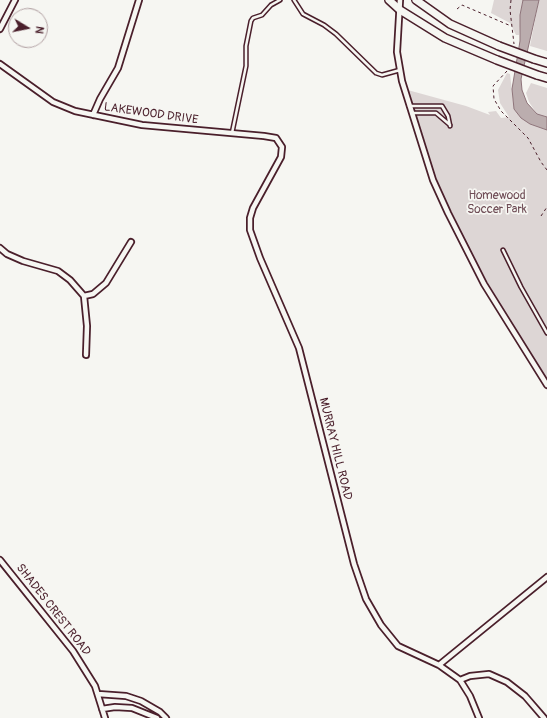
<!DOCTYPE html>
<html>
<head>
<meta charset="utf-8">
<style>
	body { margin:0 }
	#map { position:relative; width:547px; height:718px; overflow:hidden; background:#f6f6f2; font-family:Pangolin,sans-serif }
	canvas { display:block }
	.north { position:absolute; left:8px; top:8px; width:40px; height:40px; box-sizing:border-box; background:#f6f6f2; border:1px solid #b1a0a2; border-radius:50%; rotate:100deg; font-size:11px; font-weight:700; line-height:16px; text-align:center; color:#4a1f2b }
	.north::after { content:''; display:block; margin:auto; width:14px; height:18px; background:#4a1f2b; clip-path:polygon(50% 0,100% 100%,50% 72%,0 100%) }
</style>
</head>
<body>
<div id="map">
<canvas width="547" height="718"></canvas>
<div class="north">N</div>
</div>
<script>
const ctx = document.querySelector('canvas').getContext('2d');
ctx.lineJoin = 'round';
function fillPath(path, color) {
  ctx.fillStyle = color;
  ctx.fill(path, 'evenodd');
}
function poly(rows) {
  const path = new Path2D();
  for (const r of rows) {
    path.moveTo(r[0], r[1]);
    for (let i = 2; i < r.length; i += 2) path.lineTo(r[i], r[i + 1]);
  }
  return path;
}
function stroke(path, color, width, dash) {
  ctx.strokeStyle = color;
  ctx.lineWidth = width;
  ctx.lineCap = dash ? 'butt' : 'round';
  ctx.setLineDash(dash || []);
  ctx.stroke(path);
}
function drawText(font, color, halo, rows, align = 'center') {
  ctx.font = font + ' Pangolin,sans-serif';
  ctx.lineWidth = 3.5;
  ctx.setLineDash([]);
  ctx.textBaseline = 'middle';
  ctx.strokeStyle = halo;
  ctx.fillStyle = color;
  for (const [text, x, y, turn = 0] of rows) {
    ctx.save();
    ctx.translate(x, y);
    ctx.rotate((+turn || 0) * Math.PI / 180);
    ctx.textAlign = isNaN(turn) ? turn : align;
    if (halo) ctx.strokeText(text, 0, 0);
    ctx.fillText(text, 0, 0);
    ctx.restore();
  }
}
fillPath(poly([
	[494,0,523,0,519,35,516,35,510,23,491,13],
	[539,0,547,0,547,51,530,46],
	[507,73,510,74,514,109,530,124,547,130,547,383,472,260,429,168,404,89,466,106,490,115,488,112,496,111,501,118,509,117,500,103,498,90],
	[531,83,547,88,547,117,537,114,529,102,526,93]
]), '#ddd6d5');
const water = poly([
	[523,0,539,0,521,79,522,90,527,103,537,114,547,117,547,130,530,124,521,118,514,109,512,89,520,41,520,15,523,0]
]);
fillPath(water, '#bbadae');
stroke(water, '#8e747a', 1);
const service = poly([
	[294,0,303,14,324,25,336,34,376,73,382,75,400,70],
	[409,106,442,106,448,116,450,126],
	[412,113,436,113,450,125],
	[232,133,246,66,246,46,251,21,253,18,262,15,271,5,280,0],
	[503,250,521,287,547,333]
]);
const minor = poly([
	[400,0,397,52,402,81,433,180,448,213,484,284,547,385],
	[0,29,15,0],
	[0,64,53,102,75,111,142,125,264,136,276,138,282,147,281,157,253,208,250,218,250,230,260,258,299,348,354,564,366,599,381,625,398,646,439,665,460,680,470,696,479,718],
	[93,115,100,99,118,68,139,0],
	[0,248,7,254,23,261,58,271,70,280,84,296],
	[84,296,93,294,106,283,131,242],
	[84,296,87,326,86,355],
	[0,560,73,651,95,686,105,718],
	[439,665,547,577],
	[460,680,470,676,489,674,507,682,525,696,544,718],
	[98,694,126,696,141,701,160,712,166,718],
	[102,709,115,707,132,708,157,718]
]);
const secondary = poly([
	[389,0,400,10,445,38,497,60],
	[416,0,450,24,499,46],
	[534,59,547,63],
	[537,75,547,78]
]);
stroke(service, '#4a1f2b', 5.5);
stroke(minor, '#4a1f2b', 8);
stroke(secondary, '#4a1f2b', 10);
stroke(poly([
	[511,0,510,10,514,44],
	[457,9,462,5,511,26],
	[507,71,493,86,494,99,501,111,528,138,541,162,547,170],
	[541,216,547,207]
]), '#4a1f2b', 1, [3, 3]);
stroke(service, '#f6f6f2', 2.5);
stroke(minor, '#f6f6f2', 4.5);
stroke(secondary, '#f6f6f2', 7);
const secondaryBridge = poly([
	[499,46,534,59],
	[497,60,537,75]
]);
stroke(secondaryBridge, '#4a1f2b', 10, []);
stroke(secondaryBridge, '#f6f6f2', 7);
drawText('12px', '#4a1f2b', '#f6f6f2', [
	["LAKEWOOD DRIVE",151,114,8],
	["MURRAY HILL ROAD",335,449,76],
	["SHADES CREST ROAD",53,610,52]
]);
drawText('12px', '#6f4d56', '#f6f6f2', [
	["Homewood",497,196],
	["Soccer Park",497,210]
]);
</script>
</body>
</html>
